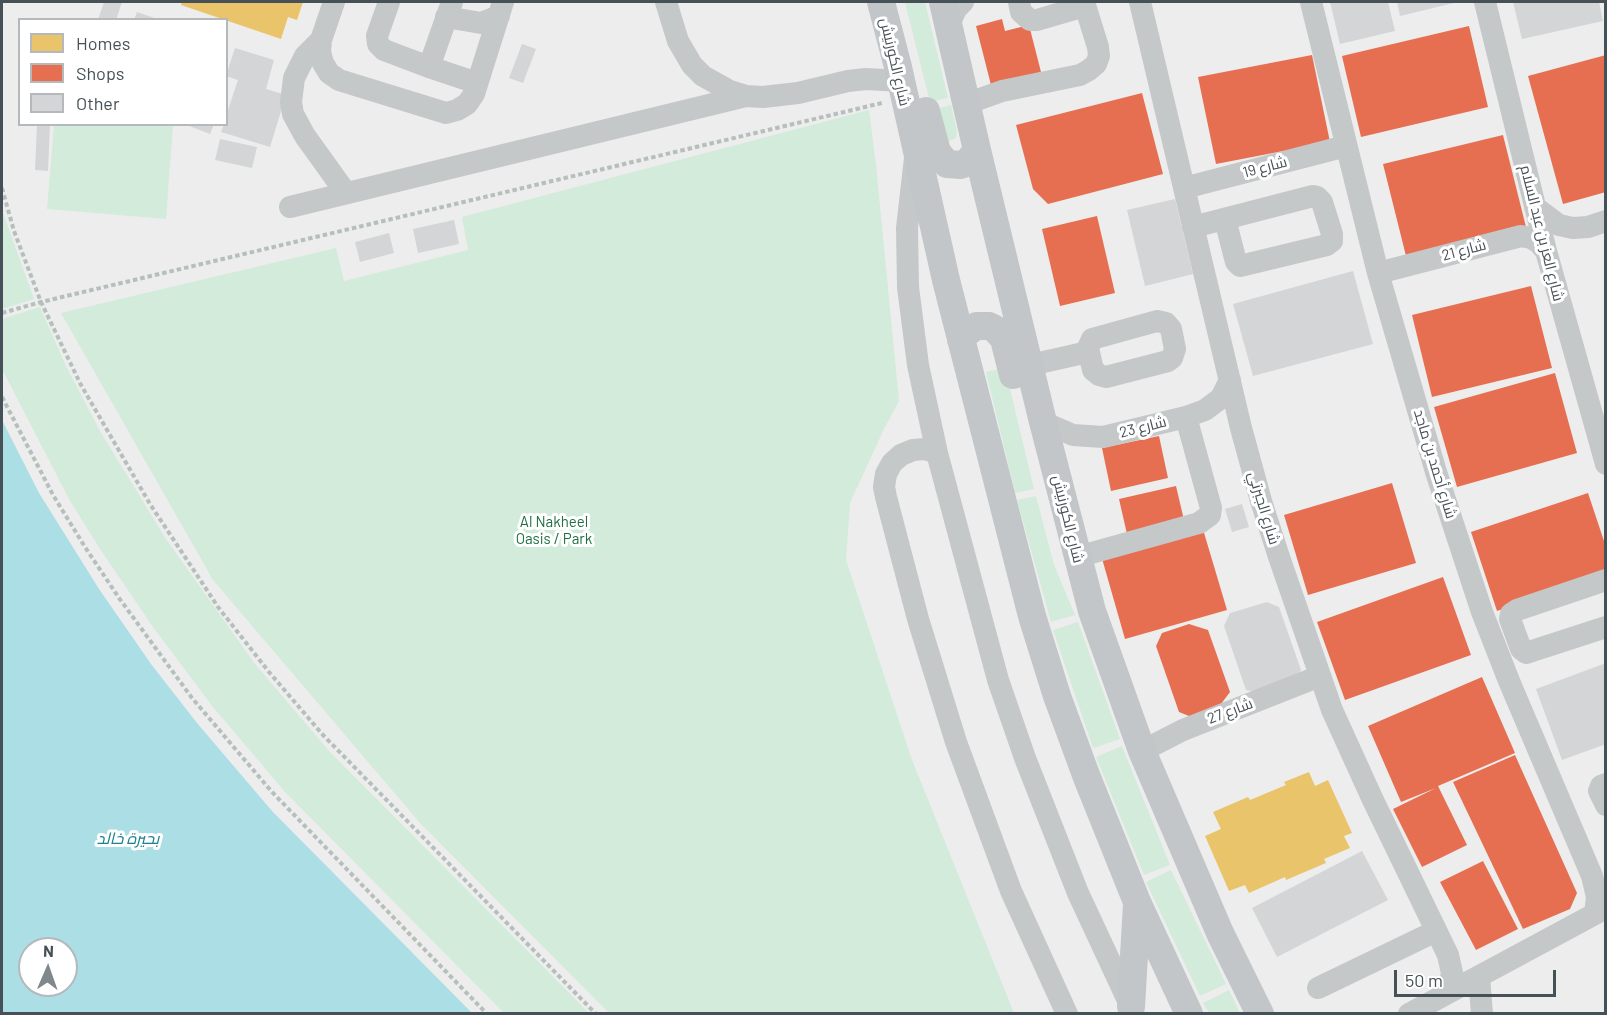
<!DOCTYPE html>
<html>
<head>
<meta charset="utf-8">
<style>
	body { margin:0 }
	#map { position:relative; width:1607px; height:1015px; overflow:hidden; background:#ededed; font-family:Barlow,sans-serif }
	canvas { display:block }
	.frame { position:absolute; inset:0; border:3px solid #465157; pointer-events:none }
	.legend { position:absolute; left:18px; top:18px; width:210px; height:108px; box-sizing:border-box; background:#fff; border:2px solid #b5b9bc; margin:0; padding:8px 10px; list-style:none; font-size:18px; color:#465157 }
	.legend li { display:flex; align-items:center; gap:12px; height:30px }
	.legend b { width:30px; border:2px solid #b5b9bc }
	.north { position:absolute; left:18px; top:937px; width:60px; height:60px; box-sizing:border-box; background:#fff; border:2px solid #b5b9bc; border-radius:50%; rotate:2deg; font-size:16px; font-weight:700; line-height:24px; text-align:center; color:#465157 }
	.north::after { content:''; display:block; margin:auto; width:21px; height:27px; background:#80888c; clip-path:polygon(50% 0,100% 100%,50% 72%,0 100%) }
	.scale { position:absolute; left:1394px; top:970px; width:162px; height:27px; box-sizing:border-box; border:3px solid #465157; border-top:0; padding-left:8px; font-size:18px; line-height:21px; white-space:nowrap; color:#465157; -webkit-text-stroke:4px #fff; paint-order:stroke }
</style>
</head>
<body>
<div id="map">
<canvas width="1607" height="1015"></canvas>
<div class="frame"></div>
<ul class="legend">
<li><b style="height:16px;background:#e9c46a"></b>Homes</li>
<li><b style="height:16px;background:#e76f51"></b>Shops</li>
<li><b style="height:16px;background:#d3d5d6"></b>Other</li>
</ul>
<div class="north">N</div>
<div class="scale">50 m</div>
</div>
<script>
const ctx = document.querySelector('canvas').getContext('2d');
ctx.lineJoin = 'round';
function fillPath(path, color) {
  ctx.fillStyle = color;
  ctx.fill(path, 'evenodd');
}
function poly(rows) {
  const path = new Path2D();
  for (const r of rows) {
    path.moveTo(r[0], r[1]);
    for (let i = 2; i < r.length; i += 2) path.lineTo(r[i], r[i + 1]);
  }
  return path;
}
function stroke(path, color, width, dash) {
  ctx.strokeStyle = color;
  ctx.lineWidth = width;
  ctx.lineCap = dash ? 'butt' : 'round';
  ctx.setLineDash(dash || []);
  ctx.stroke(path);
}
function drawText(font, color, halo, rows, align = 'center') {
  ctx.font = font + ' Barlow,Cairo,sans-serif';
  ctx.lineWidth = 6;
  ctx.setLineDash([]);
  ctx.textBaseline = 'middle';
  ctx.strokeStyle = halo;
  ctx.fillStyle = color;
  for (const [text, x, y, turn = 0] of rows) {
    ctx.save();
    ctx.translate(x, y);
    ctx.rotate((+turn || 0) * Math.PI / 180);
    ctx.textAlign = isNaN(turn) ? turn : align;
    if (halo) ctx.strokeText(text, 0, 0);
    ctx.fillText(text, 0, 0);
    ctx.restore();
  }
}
fillPath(poly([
	[905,2,925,2,948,98,930,102],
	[951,105,957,131,956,138,947,142,932,110],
	[869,110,876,165,899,401,884,429,850,503,846,560,912,760,1014,1013,609,1013,420,823,213,580,61,313,336,248,344,281,468,250,462,217],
	[54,125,173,125,166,219,47,209],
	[2,210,34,299,2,309],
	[40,307,66,366,100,431,166,539,255,664,330,752,589,1013,504,1013,286,793,213,707,153,627,100,549,70,501,2,369,2,319],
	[1005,368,1034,489,1015,493,986,372],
	[1036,496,1054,565,1075,615,1051,622,1017,500],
	[1078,622,1120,739,1093,748,1053,630],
	[1122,746,1170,865,1144,875,1096,757],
	[1171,870,1226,984,1200,996,1146,882],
	[1229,990,1240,1013,1209,1013,1203,1003]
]), '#d3ebda');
fillPath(poly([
	[2,420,39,493,99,589,151,664,197,723,272,811,472,1013,2,1013],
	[30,949,66,949,66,985,30,985]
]), '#abdee5');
fillPath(poly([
	[182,2,303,2,297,20,288,17,281,39,181,5],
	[1309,772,1315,786,1328,780,1352,833,1344,836,1350,848,1324,859,1326,863,1286,880,1285,877,1249,893,1245,885,1229,891,1205,836,1221,829,1213,812,1248,797,1250,800,1286,785,1284,782]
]), '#e9c46a');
fillPath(poly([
	[1002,19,1005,31,1029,25,1041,72,991,85,976,26],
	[1469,26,1488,107,1361,137,1342,56],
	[1312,55,1330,142,1216,164,1198,77],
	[1606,55,1606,192,1563,204,1528,76],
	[1142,93,1163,174,1048,204,1033,189,1016,125],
	[1503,135,1526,227,1406,256,1383,164],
	[1097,216,1115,293,1060,306,1042,229],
	[1531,286,1552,368,1432,397,1412,315],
	[1555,373,1577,453,1457,487,1434,407],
	[1159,436,1168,478,1111,491,1102,448],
	[1392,483,1416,563,1308,595,1284,515],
	[1176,486,1184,520,1127,534,1119,499],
	[1588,493,1606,547,1606,575,1497,611,1471,532],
	[1202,526,1227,610,1125,639,1101,555],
	[1443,577,1471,655,1345,700,1317,622],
	[1189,624,1208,630,1230,692,1218,708,1194,718,1179,712,1156,646,1162,633],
	[1482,677,1515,753,1438,786,1467,845,1422,867,1393,809,1436,788,1401,802,1368,726],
	[1515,755,1577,893,1570,909,1523,929,1453,782],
	[1483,861,1518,929,1476,950,1440,882]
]), '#e76f51');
fillPath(poly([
	[104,2,122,2,116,20,98,20],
	[1330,2,1388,2,1395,31,1340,44],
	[1397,2,1458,2,1400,16],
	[1513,2,1599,2,1603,21,1522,39],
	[137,12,157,19,157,20,134,20],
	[522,44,536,49,523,83,509,78],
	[235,48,274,60,266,89,286,95,270,147,221,132,224,124,226,124,226,116,238,80,226,76],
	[37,124,50,124,48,171,35,170],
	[184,124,214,124,210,134],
	[220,139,257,147,252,168,215,160],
	[1175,199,1193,274,1145,286,1127,210],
	[454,220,459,244,418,253,413,229],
	[389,233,394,253,360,262,355,242],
	[1353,271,1373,344,1253,376,1233,304],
	[1242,504,1249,527,1232,532,1225,509],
	[1267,602,1279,607,1301,670,1295,683,1261,693,1246,690,1224,626,1230,613],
	[1606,663,1606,744,1562,760,1536,689],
	[1362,851,1388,900,1277,957,1252,908]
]), '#d3d5d6');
stroke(poly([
	[2,188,14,231,41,302,81,385,150,504,218,607,269,672,323,735,596,1014],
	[2,313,41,302,882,103],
	[2,397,53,495,85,547,119,598,192,698,272,792,487,1014]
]), '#b5bfbb', 4, [4.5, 3]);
stroke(poly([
	[334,2,321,40,320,52,323,63,329,73,339,80,446,113,457,110,467,104,474,94,503,2],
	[389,2,377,36,378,44,384,50,429,67,452,2],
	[666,2,678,41,692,65,703,76,730,91,746,96,763,97,798,93,848,81,866,79,901,81],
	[1019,2,1021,12,1030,20,1037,20,1085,6],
	[1140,2,1241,428,1261,501,1279,557,1332,710,1372,798,1448,955,1452,973,1448,992],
	[1311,2,1378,273,1436,472,1482,612,1509,681,1592,876,1597,897,1595,914],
	[1485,2,1546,251,1606,464],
	[446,17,481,23,499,16],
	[949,25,956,9,963,2],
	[321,40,305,56,294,78,291,102,293,114,305,136,346,193],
	[429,67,477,83],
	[966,104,1002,91,1080,75,1089,70,1096,64,1099,56,1098,47,1084,2],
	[915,158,907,228,908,287,918,365,937,453,998,680,1025,758,1078,893,1132,1009],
	[1184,188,1346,146],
	[290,207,746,96],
	[1535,207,1559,225,1573,228,1588,227,1606,221],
	[1193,227,1313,196,1317,197,1322,202,1332,234,1332,241,1327,245,1240,266,1236,262,1225,219],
	[1378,273,1521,236,1531,238,1539,243,1546,251],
	[1157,321,1166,323,1171,329,1175,349,1172,358,1168,361,1106,377,1099,375,1093,370,1088,348,1092,339,1157,321],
	[1030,365,1088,352],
	[1043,422,1073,435,1103,437,1186,417,1205,410,1221,398,1230,380],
	[937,453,925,449,913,450,901,455,892,463,886,474,884,487,886,497,918,619,956,742,1011,891,1067,1014],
	[1077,557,1199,523,1210,515,1211,508,1186,417],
	[1606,580,1517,610,1511,614,1510,619,1521,649,1526,653,1606,627],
	[1142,751,1183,730,1320,676],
	[1606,784,1601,786,1599,791,1606,805],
	[1479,977,1482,1014],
	[1318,988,1436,931],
	[1409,1014,1606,908]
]), '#c5c8c8', 22);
stroke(poly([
	[881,2,898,67,946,280,1032,616,1057,696,1086,775,1137,902,1189,1014],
	[943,2,977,150,1043,422,1092,611,1142,751,1220,933,1260,1014],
	[926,111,937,152,947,164,961,165,968,162,977,150],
	[961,340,965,334,976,326,989,326,995,329,1004,339,1013,375],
	[1131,1007,1137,904]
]), '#c2c6c8', 28);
drawText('15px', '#465157', '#fff', [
	["شارع الكورنيش",895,62,77],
	["شارع 19",1265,167,-15],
	["شارع العز بن عبد السلام",1542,233,76],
	["شارع 21",1464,250,-15],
	["شارع 23",1143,427,-14],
	["شارع أحمد بن ماجد",1435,464,73],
	["شارع الجبرتي",1264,508,73],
	["شارع الكورنيش",1068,519,76],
	["شارع 27",1230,711,-21]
]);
drawText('15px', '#206f40', '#fff', [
	["Al Nakheel",554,522],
	["Oasis / Park",554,539]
]);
drawText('italic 16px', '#1a818e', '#fff', [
	["بحيرة خالد",128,839]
]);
</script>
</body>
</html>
